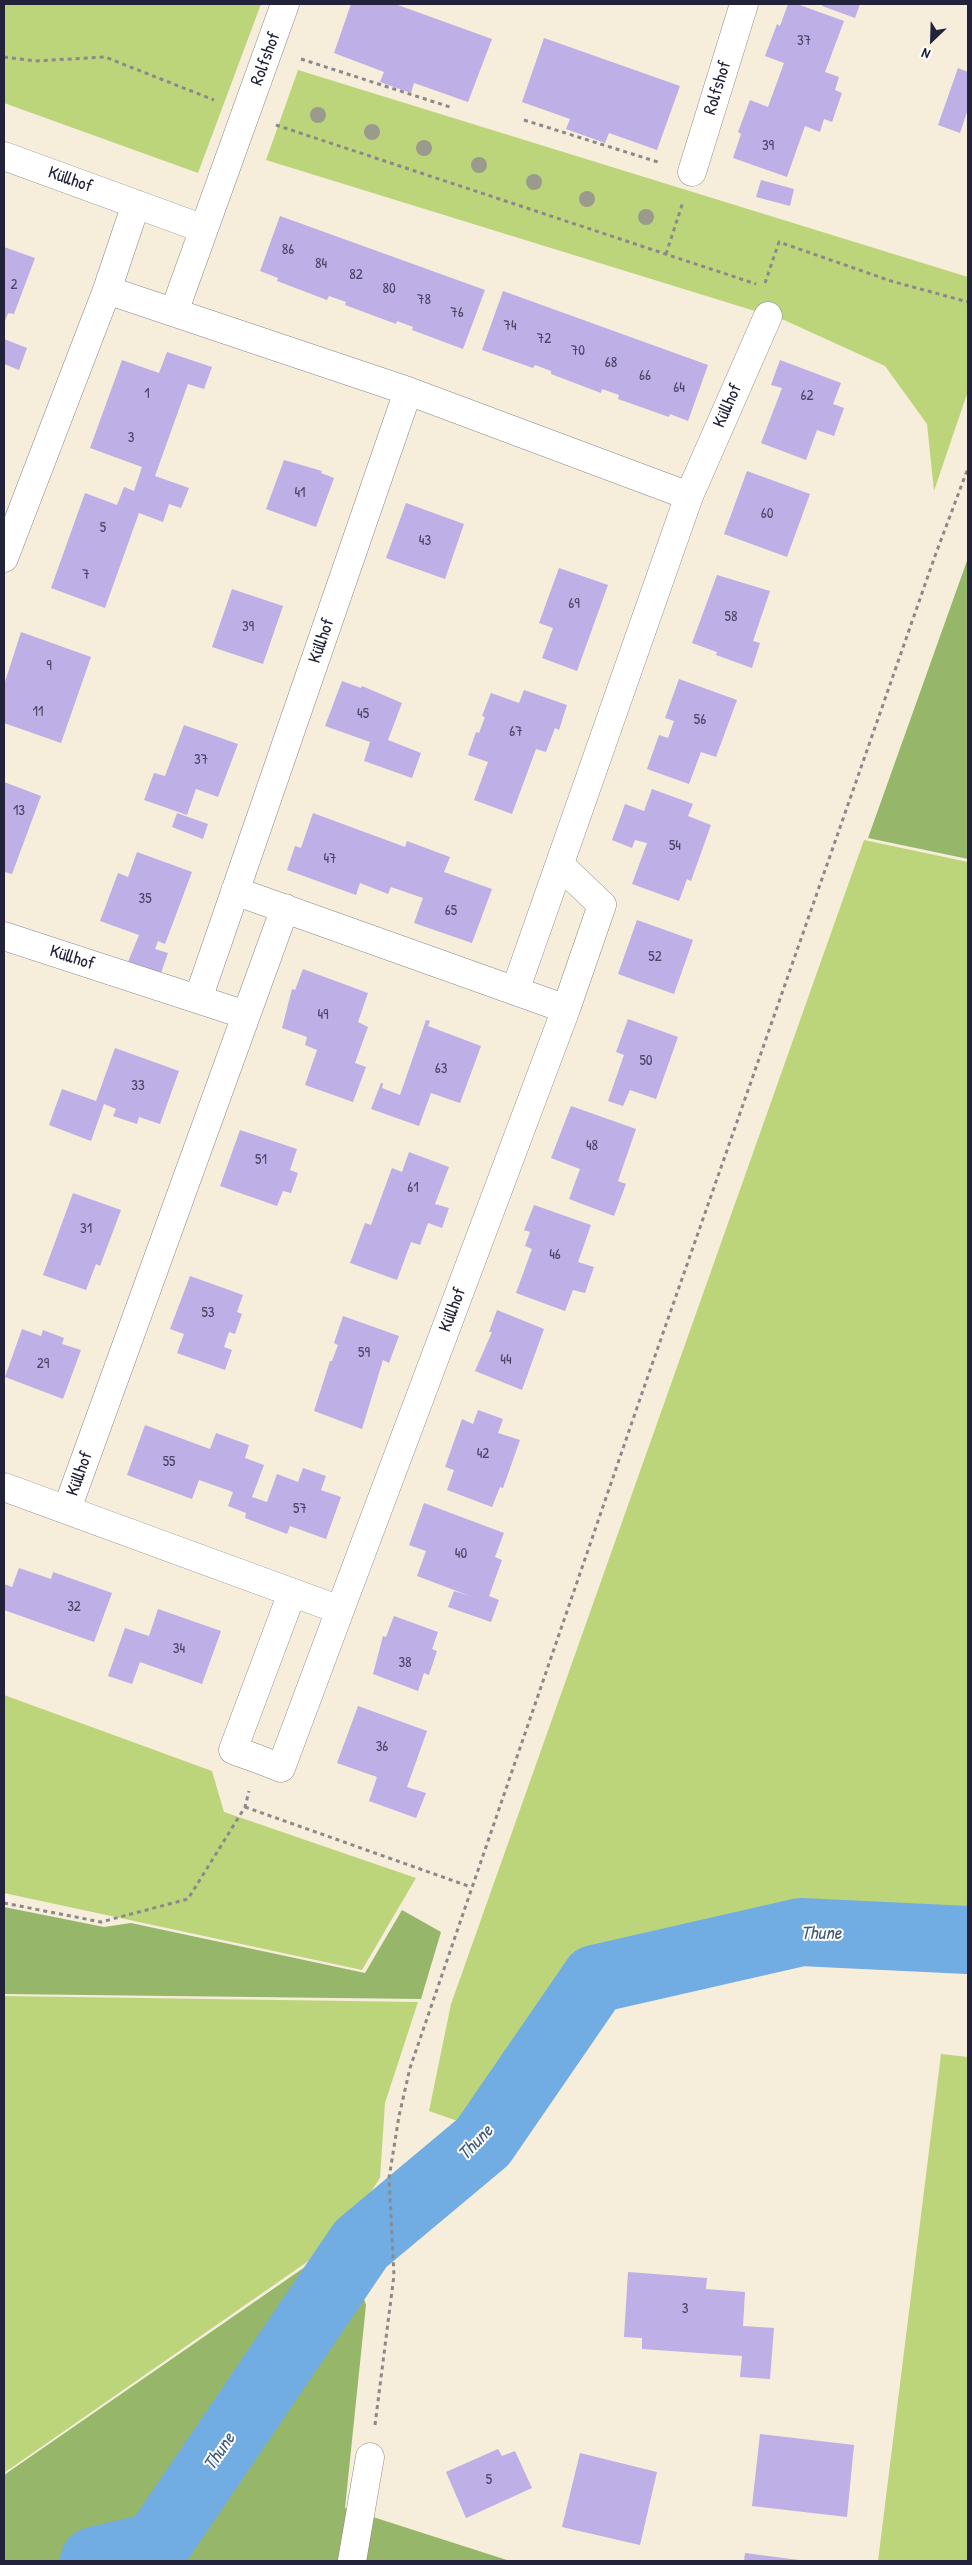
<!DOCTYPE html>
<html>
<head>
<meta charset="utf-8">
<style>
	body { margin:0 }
	#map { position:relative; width:972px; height:2565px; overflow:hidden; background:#f6eddb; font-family:"Patrick Hand",sans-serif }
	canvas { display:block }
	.frame { position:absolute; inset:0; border:5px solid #22223b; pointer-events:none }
	.north { position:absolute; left:907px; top:15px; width:50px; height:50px; -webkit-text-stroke:4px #fff; paint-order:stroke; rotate:204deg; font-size:14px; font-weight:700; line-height:20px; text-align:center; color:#22223b }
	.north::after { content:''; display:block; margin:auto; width:18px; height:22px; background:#22223b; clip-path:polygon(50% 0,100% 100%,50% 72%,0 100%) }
</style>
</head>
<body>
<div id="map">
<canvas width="972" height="2565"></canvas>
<div class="frame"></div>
<div class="north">N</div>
</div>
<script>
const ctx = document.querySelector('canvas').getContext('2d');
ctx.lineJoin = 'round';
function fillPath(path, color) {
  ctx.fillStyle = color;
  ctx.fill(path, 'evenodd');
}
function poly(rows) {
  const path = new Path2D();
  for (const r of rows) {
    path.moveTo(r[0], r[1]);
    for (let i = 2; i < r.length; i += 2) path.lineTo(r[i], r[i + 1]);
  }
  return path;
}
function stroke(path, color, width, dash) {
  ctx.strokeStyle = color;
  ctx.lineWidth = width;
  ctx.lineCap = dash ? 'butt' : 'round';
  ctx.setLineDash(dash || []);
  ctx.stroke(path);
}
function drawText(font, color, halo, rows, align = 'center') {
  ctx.font = font + ' "Patrick Hand",sans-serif';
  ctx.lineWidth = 4;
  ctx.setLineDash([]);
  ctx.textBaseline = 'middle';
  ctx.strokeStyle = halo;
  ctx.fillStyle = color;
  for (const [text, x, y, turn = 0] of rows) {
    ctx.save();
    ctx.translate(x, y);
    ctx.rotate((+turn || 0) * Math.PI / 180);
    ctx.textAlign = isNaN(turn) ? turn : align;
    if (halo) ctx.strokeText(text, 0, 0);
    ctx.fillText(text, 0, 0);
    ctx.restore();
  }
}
fillPath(poly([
	[4,4,261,4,198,173,4,103],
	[298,70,968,277,968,391,934,491,927,424,885,366,784,320,266,160],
	[864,840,968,862,968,1917,803,1908,589,1958,469,2125,429,2111,451,2004],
	[4,1695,212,1771,224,1812,416,1878,362,1970,4,1893],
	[4,1996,418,2002,385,2103,380,2178,340,2239,4,2473],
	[941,2054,968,2057,968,2561,878,2561]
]), '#bdd57a');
fillPath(poly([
	[968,558,968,859,868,838],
	[4,1907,104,1927,131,1923,365,1973,402,1910,441,1932,421,1999,4,1994],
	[344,2240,366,2305,345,2508,510,2561,4,2561,4,2475]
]), '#96b66a');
stroke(poly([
	[94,2561,156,2546,361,2244,483,2142,595,1979,801,1932,968,1940]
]), '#71ade2', 68);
fillPath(poly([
	[351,4,395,4,492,39,468,102,414,83,411,93,380,82,384,72,334,53],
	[788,4,797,4,844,21,825,72,839,77,835,90,842,93,832,122,824,119,820,132,805,126,787,177,733,158,741,134,738,132,750,100,768,107,784,63,765,56,777,24,780,26],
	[823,4,860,4,855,18,822,6],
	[544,38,680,86,657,150,609,133,605,143,566,129,570,119,522,102],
	[958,68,968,72,968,109,960,133,938,125],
	[761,180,794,189,790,206,756,197],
	[280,216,485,290,463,349,412,330,413,327,397,321,396,324,345,305,346,302,329,296,327,300,277,281,278,278,260,271],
	[4,247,35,258,14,314,8,313,4,324],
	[503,291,708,365,688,421,670,414,669,417,618,399,619,395,602,389,601,393,551,374,551,371,535,365,533,368,482,350],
	[4,339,27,348,19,370,4,364],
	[167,352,212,367,204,389,188,384,155,476,189,488,181,508,169,504,163,522,139,513,105,608,51,588,85,493,117,505,124,487,134,491,142,467,90,448,122,360,159,373],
	[780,360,841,383,833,404,844,408,834,436,817,430,806,460,761,443,782,388,771,385],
	[284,460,322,471,321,473,334,478,316,527,266,509],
	[747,471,810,494,787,557,724,534],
	[406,503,464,524,445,579,386,558],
	[559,568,608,585,577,671,542,658,553,628,539,623],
	[717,575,770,591,753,641,760,643,752,668,716,655,717,652,692,643],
	[232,589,283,606,263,664,212,647],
	[21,632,91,657,61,743,4,723,4,685],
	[679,679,737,700,716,757,701,752,689,784,647,769,659,735,668,738,674,721,665,718],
	[342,681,361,688,362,686,402,703,388,740,421,753,412,778,364,761,370,742,325,726],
	[524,690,567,705,559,730,555,728,546,752,536,749,512,814,474,800,488,762,468,755,476,732,479,733,485,717,482,716,491,693,519,703],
	[184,725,238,744,218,797,196,789,187,815,144,800,154,773,165,776],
	[4,782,41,796,12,874,4,872],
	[652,789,693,804,688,816,711,825,691,881,687,879,679,901,632,884,647,843,635,840,632,848,612,840,625,804,644,811],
	[177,813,208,824,203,839,172,827],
	[313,813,405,847,407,841,450,857,444,872,492,889,472,943,414,923,423,898,391,887,388,894,360,883,356,895,287,870,295,846,301,848],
	[137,852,192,872,165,944,158,941,155,949,168,953,161,973,128,962,139,935,100,921,118,873,128,877],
	[637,920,693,940,674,994,618,974],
	[303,969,368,993,358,1022,368,1027,355,1063,366,1067,353,1102,305,1085,317,1050,305,1045,307,1037,282,1028,292,989,295,990],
	[628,1019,678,1037,656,1099,630,1090,623,1106,608,1101,624,1055,616,1052],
	[426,1020,430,1021,428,1026,481,1046,460,1103,431,1093,419,1126,371,1109,381,1083,383,1083,382,1088,400,1095],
	[115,1048,179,1071,160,1124,139,1117,137,1124,113,1116,116,1109,104,1104,91,1141,49,1125,62,1089,96,1101],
	[571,1106,636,1129,618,1181,626,1184,614,1216,569,1199,580,1169,551,1158],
	[240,1130,297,1149,290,1170,298,1173,291,1193,283,1191,277,1206,220,1186],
	[409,1152,449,1167,435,1204,449,1208,442,1228,428,1223,420,1245,411,1242,397,1280,350,1263,365,1223,371,1225,392,1168,402,1172],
	[73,1193,121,1210,100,1266,96,1264,86,1290,43,1275],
	[534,1205,591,1225,578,1262,594,1267,585,1293,573,1290,565,1311,516,1293,532,1249,525,1246,530,1232,524,1230],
	[190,1276,243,1295,237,1312,242,1314,235,1334,229,1332,224,1347,232,1350,225,1370,177,1353,184,1334,170,1329],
	[497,1310,544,1329,522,1390,475,1371,492,1332,489,1332],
	[343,1316,399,1336,389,1363,383,1360,362,1429,314,1411,330,1361,332,1361,338,1345,334,1343],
	[22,1329,41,1336,43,1330,64,1338,62,1344,81,1350,63,1399,5,1377],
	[478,1410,503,1419,498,1433,520,1440,503,1488,500,1487,492,1507,447,1490,454,1470,445,1467,462,1419,473,1424],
	[145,1425,210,1449,216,1433,249,1445,245,1458,264,1465,252,1497,267,1502,277,1474,298,1482,303,1468,326,1476,321,1490,341,1497,326,1539,290,1526,287,1534,245,1518,246,1513,228,1506,233,1492,199,1480,192,1499,127,1475],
	[424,1503,504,1533,495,1557,502,1560,489,1596,499,1600,491,1622,448,1607,454,1591,470,1596,417,1576,426,1551,409,1545],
	[19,1568,51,1579,53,1572,112,1593,94,1642,4,1610,4,1584,12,1587],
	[158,1609,221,1631,202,1684,140,1662,132,1684,108,1676,125,1628,149,1636],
	[394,1616,438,1632,432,1649,437,1651,429,1675,424,1673,418,1691,373,1674,383,1636,386,1637],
	[358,1706,427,1731,407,1787,426,1793,416,1818,369,1801,377,1777,337,1763],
	[628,2272,707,2278,706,2289,745,2292,743,2326,774,2328,770,2379,740,2377,742,2356,642,2349,642,2338,624,2337],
	[760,2434,854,2445,847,2517,752,2506],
	[498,2449,502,2456,515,2451,532,2488,466,2518,446,2472],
	[580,2453,657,2472,640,2545,562,2527],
	[745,2553,799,2560,799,2561,744,2561]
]), '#beafe6');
const street = poly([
	[4,156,204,229],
	[692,172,744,4],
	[107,290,408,391,689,496],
	[174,312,285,4],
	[4,558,107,290,136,204],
	[235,891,566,1009],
	[4,936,246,1015],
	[515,991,689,496,768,316],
	[198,999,408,391],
	[4,1487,340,1610,566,1009,602,905,560,865],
	[67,1509,285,908],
	[292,1593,233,1750,258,1759,281,1768,340,1610],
	[352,2561,370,2457]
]);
stroke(street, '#8c888b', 29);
stroke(poly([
	[4,57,35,61,105,57,214,100],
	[301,59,453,108],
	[524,120,661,163],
	[276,125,756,284],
	[666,254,683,202],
	[765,283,779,242,891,281,968,302],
	[245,1807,471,1887],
	[4,1903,101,1922,188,1899,245,1807,249,1791],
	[375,2425,394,2275,389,2178,399,2116,410,2068,641,1396,935,556,968,468]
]), '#8c888b', 3, [4, 4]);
stroke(street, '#fff', 28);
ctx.fillStyle = '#9b9b8d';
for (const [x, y] of [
	[318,115],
	[372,132],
	[424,148],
	[479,165],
	[534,182],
	[587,199],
	[646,217]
]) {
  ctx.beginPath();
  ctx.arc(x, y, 8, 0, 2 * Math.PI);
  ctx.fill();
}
drawText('15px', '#494566', null, [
	["37",804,41],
	["39",768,146],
	["86",288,250],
	["84",321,264],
	["82",356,275],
	["2",14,285],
	["80",389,289],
	["78",424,300],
	["76",457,313],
	["74",510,326],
	["72",544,339],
	["70",578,351],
	["68",611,363],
	["66",645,376],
	["64",679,388],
	["1",147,394],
	["62",807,396],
	["3",131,438],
	["41",300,493],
	["60",767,514],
	["5",103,528],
	["43",425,541],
	["7",86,575],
	["69",574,604],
	["58",731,617],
	["39",248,627],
	["9",49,666],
	["11",38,712],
	["45",363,714],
	["56",700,720],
	["67",516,732],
	["37",201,760],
	["13",19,811],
	["54",675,846],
	["47",330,859],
	["35",145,899],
	["65",451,911],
	["52",655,957],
	["49",323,1015],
	["50",646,1061],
	["63",441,1069],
	["33",138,1086],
	["48",592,1146],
	["51",261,1160],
	["61",413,1188],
	["31",86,1229],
	["46",555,1255],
	["53",208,1313],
	["59",364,1353],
	["44",506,1360],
	["29",43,1364],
	["42",483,1454],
	["55",169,1462],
	["57",300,1509],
	["40",461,1554],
	["32",74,1607],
	["34",179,1649],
	["38",405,1663],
	["36",382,1747],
	["3",685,2309],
	["5",489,2480]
]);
drawText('18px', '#22223b', '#fff', [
	["Rolfshof",266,59,-70],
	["Rolfshof",718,88,-73],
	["Küllhof",70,180,20],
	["Küllhof",728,406,-66],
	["Küllhof",322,641,-71],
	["Küllhof",72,958,18],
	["Küllhof",453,1310,-69],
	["Küllhof",80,1474,-70]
]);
drawText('italic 19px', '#425a7e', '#fff', [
	["Thune",821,1934],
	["Thune",476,2143,-46],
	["Thune",220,2452,-56]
]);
</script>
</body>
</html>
